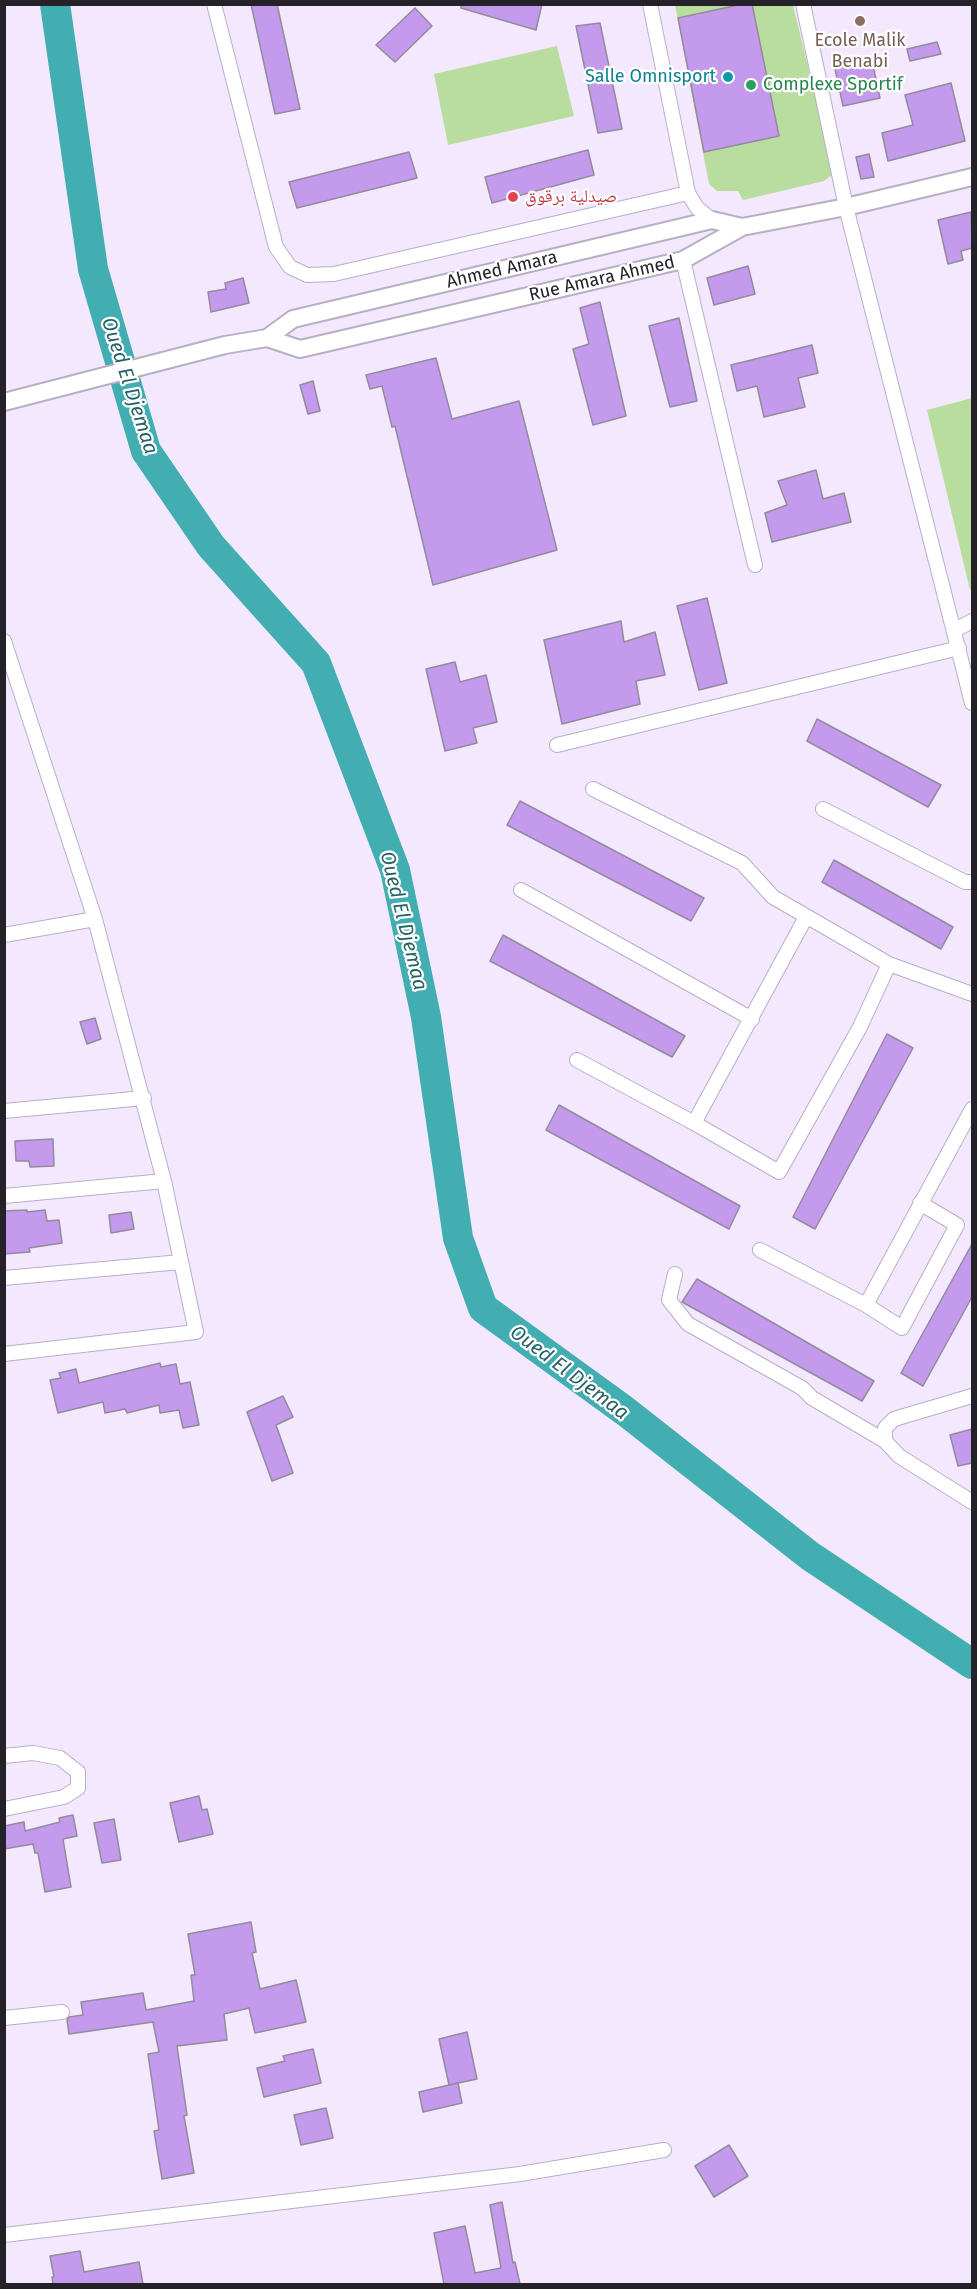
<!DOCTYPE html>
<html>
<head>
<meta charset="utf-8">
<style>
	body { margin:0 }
	#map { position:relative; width:977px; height:2289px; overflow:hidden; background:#f3e8fe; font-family:"Fira Sans",sans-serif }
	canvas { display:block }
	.frame { position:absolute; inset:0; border:6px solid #252129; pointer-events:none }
</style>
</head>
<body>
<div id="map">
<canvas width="977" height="2289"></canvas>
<div class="frame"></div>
</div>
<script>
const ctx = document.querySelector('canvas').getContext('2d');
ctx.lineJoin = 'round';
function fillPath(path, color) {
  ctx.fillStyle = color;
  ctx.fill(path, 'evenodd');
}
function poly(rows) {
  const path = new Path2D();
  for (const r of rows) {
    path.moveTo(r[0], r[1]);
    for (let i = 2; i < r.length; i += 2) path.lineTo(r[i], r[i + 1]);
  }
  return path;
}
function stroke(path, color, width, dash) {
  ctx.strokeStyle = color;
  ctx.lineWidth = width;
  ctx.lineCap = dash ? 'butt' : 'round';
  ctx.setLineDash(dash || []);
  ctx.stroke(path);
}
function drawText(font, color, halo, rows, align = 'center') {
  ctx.font = font + ' "Fira Sans","Noto Naskh Arabic",sans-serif';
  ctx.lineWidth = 4.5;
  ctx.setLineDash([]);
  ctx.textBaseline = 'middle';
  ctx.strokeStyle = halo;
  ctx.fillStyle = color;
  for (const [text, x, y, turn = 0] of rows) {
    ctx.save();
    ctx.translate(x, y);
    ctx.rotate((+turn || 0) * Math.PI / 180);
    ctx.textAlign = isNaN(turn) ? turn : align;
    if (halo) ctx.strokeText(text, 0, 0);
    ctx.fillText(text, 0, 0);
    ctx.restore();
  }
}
fillPath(poly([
	[675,5,793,5,832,166,832,175,824,181,743,200,738,191,717,191,709,184],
	[557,46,574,116,448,145,434,74],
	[972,398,972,589,970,590,927,410]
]), '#b9dd9e');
stroke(poly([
	[55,4,93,269,146,451,211,546,316,663,395,870,426,1017,458,1238,483,1308,625,1411,810,1556,972,1664]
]), '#42aeb1', 30);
const building = poly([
	[251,4,277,4,300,109,275,114,251,4],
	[461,4,542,4,536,30,461,8,461,4],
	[743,4,752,4,779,136,704,152,678,18,743,4],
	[415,8,432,26,395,62,376,45,415,8],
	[600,23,622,129,598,133,576,26,600,23],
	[937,42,941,54,910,61,907,49,937,42],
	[872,61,880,98,843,106,835,69,872,61],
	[951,83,965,141,888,161,882,133,913,125,905,95,951,83],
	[588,150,594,175,492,203,485,177,588,150],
	[409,152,417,178,297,208,289,182,409,152],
	[869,154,874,177,861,179,856,157,869,154],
	[971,212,972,248,961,251,963,260,948,264,938,220,971,212],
	[748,266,755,294,714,305,707,278,748,266],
	[243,278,249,303,211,312,208,292,226,289,225,283,243,278],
	[600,302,626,416,593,425,573,349,589,344,580,308,600,302],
	[679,318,697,401,670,407,649,326,679,318],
	[812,345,818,373,798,378,805,407,764,417,757,386,737,391,731,365,812,345],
	[436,358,452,419,519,401,557,550,433,585,395,426,392,427,382,386,370,389,366,375,436,358],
	[313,381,320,411,308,414,300,385,313,381],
	[816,470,823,499,844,493,851,522,772,542,765,513,787,505,778,481,816,470],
	[707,598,727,683,699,690,677,606,707,598],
	[621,621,624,642,655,632,665,675,636,681,640,704,562,724,544,640,621,621],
	[455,662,460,682,486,675,497,722,473,728,477,743,445,751,426,669,455,662],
	[817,719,941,785,928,807,807,741,817,719],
	[520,801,704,898,691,921,507,825,520,801],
	[834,860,953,927,941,949,822,882,834,860],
	[503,935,685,1036,672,1057,490,961,503,935],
	[95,1018,101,1039,87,1044,80,1022,95,1018],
	[887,1034,913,1048,815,1229,793,1217,887,1034],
	[559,1105,740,1206,729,1229,546,1130,559,1105],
	[53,1139,54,1166,30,1167,29,1161,16,1161,15,1141,53,1139],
	[27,1210,27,1212,45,1210,47,1221,59,1220,62,1243,29,1248,30,1252,4,1254,4,1211,27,1210],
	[131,1212,134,1229,111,1233,109,1215,131,1212],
	[972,1244,972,1297,923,1386,901,1373,972,1244],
	[697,1279,874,1381,862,1401,682,1302,697,1279],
	[160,1363,161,1367,176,1364,180,1384,190,1382,199,1425,183,1428,179,1410,160,1413,159,1405,127,1413,125,1409,105,1413,103,1402,58,1413,50,1380,61,1378,59,1373,76,1369,79,1383,160,1363],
	[283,1396,293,1417,276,1425,293,1473,272,1481,247,1412,283,1396],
	[972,1429,972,1463,958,1466,950,1435,972,1429],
	[199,1796,202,1810,207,1809,213,1834,179,1842,170,1803,199,1796],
	[73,1815,77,1836,63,1839,71,1887,45,1892,38,1853,35,1853,33,1844,4,1849,4,1826,24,1822,25,1831,60,1822,59,1818,73,1815],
	[114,1819,121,1860,102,1863,94,1823,114,1819],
	[251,1922,256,1952,252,1953,260,1989,296,1980,306,2022,255,2033,249,2008,224,2014,227,2040,177,2046,187,2115,184,2116,194,2173,162,2179,154,2131,159,2130,148,2054,159,2052,153,2022,69,2034,67,2020,69,2017,83,2015,81,2002,143,1993,146,2010,194,2001,191,1975,195,1975,188,1934,251,1922],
	[467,2032,477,2079,449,2085,439,2039,467,2032],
	[313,2049,321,2083,264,2097,257,2068,285,2061,283,2056,313,2049],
	[458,2083,462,2103,423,2112,419,2092,458,2083],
	[326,2108,333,2138,301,2145,294,2115,326,2108],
	[729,2145,748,2176,714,2197,695,2166,729,2145],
	[502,2202,513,2263,515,2262,520,2284,444,2284,434,2233,465,2226,475,2273,501,2268,490,2205,502,2202],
	[80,2251,84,2272,139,2262,143,2284,53,2284,52,2277,54,2277,50,2256,80,2251]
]);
fillPath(building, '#c49bec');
stroke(building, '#938a9d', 1.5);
const minor = poly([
	[214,4,276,247,290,267,307,275,334,274,688,193],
	[650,4,688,193,697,208,712,220],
	[803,4,846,207,972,703],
	[683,260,755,565],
	[955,630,972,621],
	[4,641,95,919,164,1181,196,1332,4,1354],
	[557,745,959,648],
	[593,789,742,863,773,897,889,964,972,994],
	[823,809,965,882,972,882],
	[521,890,752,1019],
	[4,935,95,919],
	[577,1060,694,1123,779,1172,860,1027,889,964],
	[4,1111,144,1098],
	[694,1123,806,917],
	[4,1196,164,1181],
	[760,1250,866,1305,972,1109],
	[675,1274,669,1300,688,1324,802,1388,812,1398,885,1441],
	[4,1278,181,1262],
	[866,1305,902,1328,957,1225,920,1203],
	[972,1396,894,1419,885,1428,885,1441,899,1456,972,1502],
	[4,1756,33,1753,60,1758,78,1772,78,1788,64,1797,4,1809],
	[4,2018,62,2012],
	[4,2235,520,2174,664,2150]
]);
const tertiary = poly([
	[267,338,293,319,712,220,742,227],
	[4,402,225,345,267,338,300,349,683,260,742,227,846,207,972,177]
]);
stroke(minor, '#b9afc4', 16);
stroke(tertiary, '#b9afc4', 20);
stroke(minor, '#fff', 14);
stroke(tertiary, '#fff', 16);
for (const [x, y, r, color] of [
	[860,21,6,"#8d6e63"],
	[728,77,6,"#0f9aa8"],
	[751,85,6,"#2e9e5b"],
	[513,197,6,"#e0444e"]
]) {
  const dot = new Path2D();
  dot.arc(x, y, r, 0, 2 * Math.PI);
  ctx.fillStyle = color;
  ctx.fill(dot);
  stroke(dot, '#fff', 2);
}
drawText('18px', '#785e54', '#fff', [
	["Ecole Malik",860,41],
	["Benabi",860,62]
]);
drawText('18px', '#0d838f', '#fff', [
	["Salle Omnisport",716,77]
], 'right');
drawText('18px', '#27864d', '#fff', [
	["Complexe Sportif",763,85]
], 'left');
drawText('18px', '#be3a42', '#fff', [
	["صيدلية برقوق",525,197]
], 'left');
drawText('18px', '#252129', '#fff', [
	["Ahmed Amara",502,270,-13],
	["Rue Amara Ahmed",602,279,-13]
]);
drawText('italic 20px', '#276264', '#fff', [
	["Oued El Djemaa",129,386,72],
	["Oued El Djemaa",403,921,76],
	["Oued El Djemaa",569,1373,37]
]);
</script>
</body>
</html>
